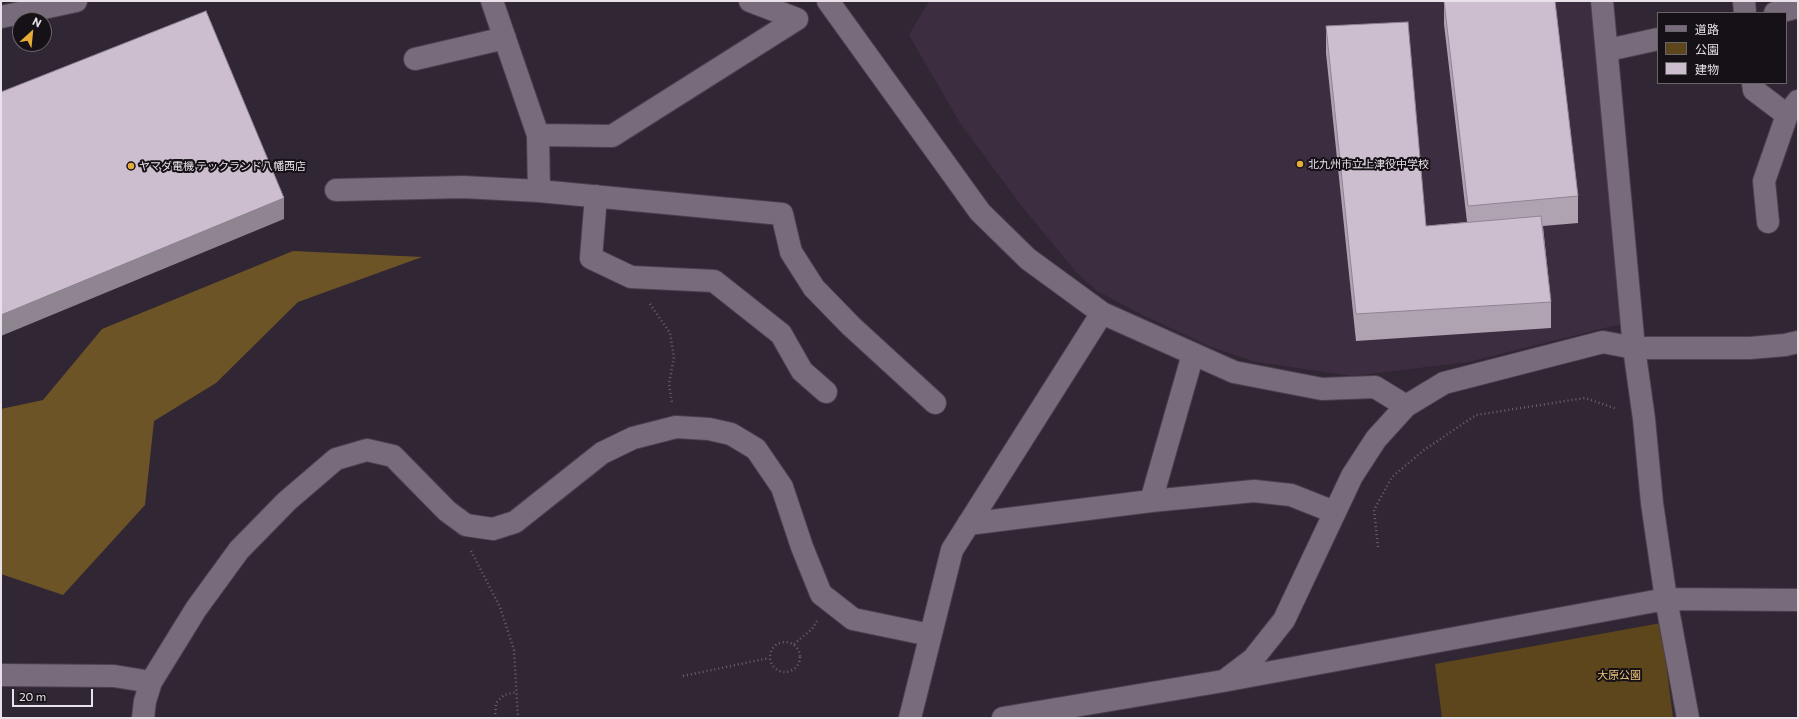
<!DOCTYPE html>
<html>
<head>
<meta charset="utf-8">
<style>
	body { margin:0 }
	#map { position:relative; width:1799px; height:719px; overflow:hidden; background:#312634; font-family:Commissioner,"Noto Sans JP",sans-serif }
	canvas { display:block }
	.frame { position:absolute; inset:0; border:2px solid #e8e1ea; pointer-events:none }
	.legend { position:absolute; left:1657px; top:12px; width:130px; height:72px; box-sizing:border-box; background:#161117; border:1px solid #6a646b; margin:0; padding:5px 7px; list-style:none; font-size:12px; color:#e8e1ea }
	.legend li { display:flex; align-items:center; gap:8px; height:20px }
	.legend b { width:20px; border:1px solid #6a646b }
	.north { position:absolute; left:12px; top:12px; width:40px; height:40px; box-sizing:border-box; background:#161117; border:1px solid #6a646b; border-radius:50%; rotate:27deg; font-size:11px; font-weight:700; line-height:16px; text-align:center; color:#e8e1ea }
	.north::after { content:''; display:block; margin:auto; width:14px; height:18px; background:#e6ad36; clip-path:polygon(50% 0,100% 100%,50% 72%,0 100%) }
	.scale { position:absolute; left:12px; top:689px; width:81px; height:18px; box-sizing:border-box; border:2px solid #e8e1ea; border-top:0; padding-left:5px; font-size:12px; line-height:14px; white-space:nowrap; color:#e8e1ea; -webkit-text-stroke:3px #161117; paint-order:stroke }
</style>
</head>
<body>
<div id="map">
<canvas width="1799" height="719"></canvas>
<div class="frame"></div>
<ul class="legend">
<li><b style="height:5px;background:#786c7c"></b>道路</li>
<li><b style="height:11px;background:#5d461b"></b>公園</li>
<li><b style="height:11px;background:#ccbecf"></b>建物</li>
</ul>
<div class="north">N</div>
<div class="scale">20 m</div>
</div>
<script>
const ctx = document.querySelector('canvas').getContext('2d');
ctx.lineJoin = 'round';
function fillPath(path, color) {
  ctx.fillStyle = color;
  ctx.fill(path, 'evenodd');
}
function poly(rows) {
  const path = new Path2D();
  for (const r of rows) {
    if (r.length === 3) {
      path.moveTo(r[0] + r[2], r[1]);
      path.arc(r[0], r[1], r[2], 0, 2 * Math.PI);
      continue;
    }
    path.moveTo(r[0], r[1]);
    for (let i = 2; i < r.length; i += 2) path.lineTo(r[i], r[i + 1]);
  }
  return path;
}
function stroke(path, color, width, dash) {
  ctx.strokeStyle = color;
  ctx.lineWidth = width;
  ctx.lineCap = dash ? 'butt' : 'round';
  ctx.setLineDash(dash || []);
  ctx.stroke(path);
}
function drawText(font, color, halo, rows, align = 'center') {
  ctx.font = font + ' Commissioner,"Noto Sans JP",sans-serif';
  ctx.lineWidth = 4;
  ctx.setLineDash([]);
  ctx.textBaseline = 'middle';
  ctx.strokeStyle = halo;
  ctx.fillStyle = color;
  for (const [text, x, y, turn = 0] of rows) {
    ctx.save();
    ctx.translate(x, y);
    ctx.rotate((+turn || 0) * Math.PI / 180);
    ctx.textAlign = isNaN(turn) ? turn : align;
    if (halo) ctx.strokeText(text, 0, 0);
    ctx.fillText(text, 0, 0);
    ctx.restore();
  }
}
fillPath(poly([
	[929,1,1590,1,1629,322,1468,362,1352,376,1256,362,1211,347,1145,316,1097,291,1076,272,1020,204,960,123,909,35]
]), '#3d2d40');
fillPath(poly([
	[1661,623,1673,718,1442,718,1435,664]
]), '#5d461b');
fillPath(poly([
	[293,251,422,257,298,302,216,383,154,421,145,505,63,595,1,574,1,409,43,400,102,329]
]), '#6d5426');
const minor = poly([
	[492,1,538,135,539,191],
	[828,1,980,212,1028,259,1102,313,1234,372,1322,389,1375,387,1406,406],
	[1602,1,1634,348,1644,419,1652,503,1666,599,1688,718],
	[1744,1,1745,13],
	[1775,13,1798,7],
	[1,17,76,1],
	[1608,50,1658,39],
	[415,59,505,38],
	[1753,83,1754,90,1787,115,1798,101],
	[538,135,612,136,797,19,750,1],
	[336,190,463,187,539,191,782,214,791,252,814,288,851,326,935,403],
	[596,196,591,258,631,277,714,281,781,334,802,371,826,392],
	[1768,222,1764,181,1787,115],
	[1151,501,1193,354],
	[968,524,1151,501,1254,491,1291,495,1334,512],
	[1,675,114,676,151,682],
	[1228,678,1253,659,1284,620,1352,476,1376,439,1406,406,1444,383,1603,342,1634,348,1750,348,1785,345,1798,342],
	[143,718,145,701,151,682,196,609,239,550,287,501,336,459,367,450,393,456,447,511,466,525,493,529,515,522,602,453,633,438,676,427,709,429,731,434,756,449,782,487,802,547,821,594,853,619,930,635],
	[910,718,952,550,1102,313],
	[1003,718,1223,681,1666,599,1798,600]
]);
stroke(minor, '#4b414d', 24);
stroke(poly([
	[650,304,670,333,674,357,669,384,672,403],
	[1378,547,1374,510,1392,477,1424,450,1476,415,1585,398,1617,409],
	[471,551,500,607,514,650,518,718],
	[785,657,15],
	[794,644,812,629,817,621],
	[683,676,769,658],
	[495,718,496,703,504,695,516,692]
]), '#6b626e', 2.5, [1, 3]);
stroke(minor, '#786c7c', 22);
fillPath(poly([
	[1444,1,1555,1,1578,196,1578,223,1543,226,1551,302,1551,328,1356,341,1326,53,1326,26,1426,226,1467,222,1444,24]
]), '#afa3b2');
fillPath(poly([
	[284,198,284,219,1,336,1,315]
]), '#8f8591');
const building = poly([
	[1444,1,1555,1,1578,196,1468,206,1444,1],
	[206,11,284,198,1,315,1,92,206,11],
	[1408,22,1426,226,1541,216,1551,302,1356,314,1326,26,1408,22]
]);
fillPath(building, '#ccbecf');
stroke(building, '#8f8591', 1);
for (const [x, y, r, color] of [
	[1300,164,4,"#e6ad36"],
	[131,166,4,"#e6ad36"]
]) {
  const dot = new Path2D();
  dot.arc(x, y, r, 0, 2 * Math.PI);
  ctx.fillStyle = color;
  ctx.fill(dot);
  stroke(dot, '#161117', 1.5);
}
drawText('11px', '#e8e1ea', '#161117', [
	["北九州市立上津役中学校",1308,164],
	["ヤマダ電機 テックランド八幡西店",139,166]
], 'left');
drawText('11px', '#ecc47b', '#161117', [
	["大原公園",1619,675]
]);
</script>
</body>
</html>
